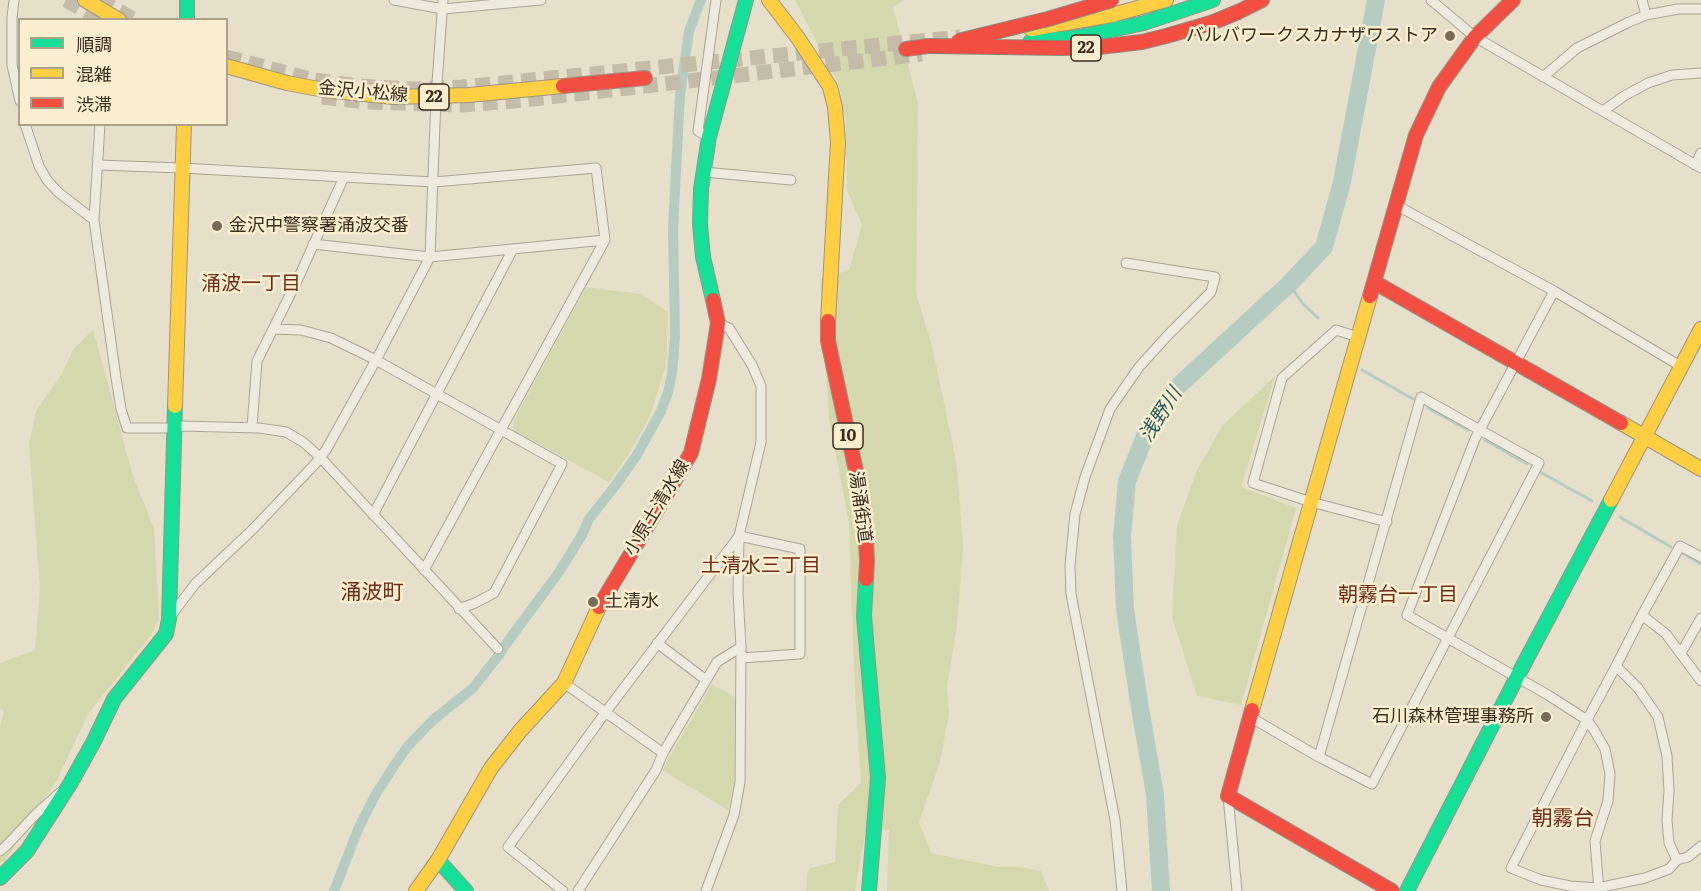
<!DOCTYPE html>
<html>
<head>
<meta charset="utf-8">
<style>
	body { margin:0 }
	#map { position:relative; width:1701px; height:891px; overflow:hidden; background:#e6e0cb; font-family:Literata,"Noto Sans JP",serif }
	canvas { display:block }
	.legend { position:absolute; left:18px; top:18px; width:210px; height:108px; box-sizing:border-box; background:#f9efd0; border:2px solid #ada188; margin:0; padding:8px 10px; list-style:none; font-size:18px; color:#3b2d1c }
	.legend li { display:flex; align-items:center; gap:12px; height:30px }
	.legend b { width:30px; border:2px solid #ada188 }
</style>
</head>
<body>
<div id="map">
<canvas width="1701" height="891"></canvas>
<ul class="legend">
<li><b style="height:8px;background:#16e098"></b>順調</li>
<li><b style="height:8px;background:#ffcf43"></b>混雑</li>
<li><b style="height:8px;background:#f24e42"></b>渋滞</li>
</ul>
</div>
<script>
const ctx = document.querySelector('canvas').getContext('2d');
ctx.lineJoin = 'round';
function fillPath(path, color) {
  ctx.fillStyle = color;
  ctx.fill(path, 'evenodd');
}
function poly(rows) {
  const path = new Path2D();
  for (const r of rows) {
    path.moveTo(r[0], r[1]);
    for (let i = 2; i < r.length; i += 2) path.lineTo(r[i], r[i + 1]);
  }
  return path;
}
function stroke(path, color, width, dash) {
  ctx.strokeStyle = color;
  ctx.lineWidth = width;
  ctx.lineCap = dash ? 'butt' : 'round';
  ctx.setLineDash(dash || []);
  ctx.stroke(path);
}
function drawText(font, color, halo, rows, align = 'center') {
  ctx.font = font + ' Literata,"Noto Sans JP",serif';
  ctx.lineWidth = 5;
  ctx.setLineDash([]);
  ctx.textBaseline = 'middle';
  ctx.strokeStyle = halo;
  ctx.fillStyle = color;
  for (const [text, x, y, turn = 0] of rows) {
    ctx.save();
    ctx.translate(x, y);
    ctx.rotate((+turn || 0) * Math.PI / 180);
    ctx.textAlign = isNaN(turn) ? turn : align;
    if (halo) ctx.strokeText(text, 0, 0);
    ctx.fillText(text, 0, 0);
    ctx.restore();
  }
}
fillPath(poly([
	[795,0,904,0,893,7,918,103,916,293,933,350,957,466,963,547,957,625,947,687,949,713,940,762,919,822,931,853,999,867,1020,867,1041,871,1049,891,887,891,889,830,866,829,855,891,806,891,807,873,810,868,835,862,838,805,861,783,855,692,849,523,829,419,820,279,849,270,862,225,847,190,846,120,839,85],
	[586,287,641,294,668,312,666,366,650,416,628,455,609,482,514,431,513,422],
	[93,329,132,473,154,529,159,620,151,635,88,714,57,780,5,861,0,863,0,727,4,710,0,708,0,663,35,650,40,589,29,444,36,411,61,375,73,350],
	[1275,376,1241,487,1296,508,1241,705,1197,696,1172,617,1177,525,1197,470,1223,425],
	[712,684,735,697,734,784,728,810,662,770]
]), '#d5d8ac');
stroke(poly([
	[1289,284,1303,304,1318,318],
	[1362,370,1413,399],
	[1428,408,1468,430],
	[1485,440,1527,464],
	[1540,472,1592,501],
	[1620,517,1671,547],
	[1684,554,1701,564]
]), '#b7ccc0', 3);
stroke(poly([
	[503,648,557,575,582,535,589,519,615,486,637,455,661,411,668,392,672,374,675,337,673,228,680,95,689,31,701,0],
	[334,891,359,827,377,792,396,763,407,747,433,720,473,688,502,651]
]), '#b7ccc0', 10);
stroke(poly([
	[1161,891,1155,795,1140,708,1125,610,1122,536,1127,481,1147,431,1176,388,1289,284,1324,247,1342,182,1376,0]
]), '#b7ccc0', 18);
stroke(poly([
	[66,0,101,20],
	[99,0,135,20],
	[226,57,314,80,358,86,414,89,462,87,960,37],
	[322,97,365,102,463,105,515,101,922,54]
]), '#c4bca8', 15, [15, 8]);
const street = poly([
	[14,0,12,18,12,65,20,101],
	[394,0,443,9,541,0],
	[1431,0,1475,37,1701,168],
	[1642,0,1646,15],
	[1543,77,1577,48,1629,22,1646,15,1678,9,1701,9],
	[1603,111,1624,96,1648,83,1672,75,1701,73],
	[25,124,39,166,47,180,58,192,94,220],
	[100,124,94,220,116,378,121,409,127,428,175,428,181,426,259,428,286,432,303,442,320,457,498,649],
	[709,137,698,131,716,0],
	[98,165,182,168,434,182,596,168,605,240,424,570],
	[1695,165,1701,153],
	[704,172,791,180],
	[1396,205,1554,291,1682,367],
	[313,244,430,257,605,240],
	[1554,291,1475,439,1407,615,1548,695,1587,720,1594,730,1605,749,1610,774,1608,801,1595,841,1599,891],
	[273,329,301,330,331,338,376,360,562,464,494,593,475,603,459,609],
	[1358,337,1336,330,1282,378,1253,483,1311,502,1387,522],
	[252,427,257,361,297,281,344,177],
	[373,515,513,249],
	[739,536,800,549,800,654,741,658],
	[1701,557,1680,546,1642,615,1616,666,1587,720,1511,868,1541,880,1570,886,1598,888,1645,878,1669,869,1677,860,1688,857,1701,846],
	[1642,615,1666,634,1701,681],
	[170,617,195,584,253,529,315,464,326,450,376,360,430,257,436,97,443,0],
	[657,643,706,680],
	[1681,653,1701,618],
	[1616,666,1638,688,1658,717,1667,756,1669,790,1667,820,1669,843,1677,860],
	[564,683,663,753],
	[1250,717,1319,757,1372,784,1539,463,1421,397,1319,757],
	[1228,796,1237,891],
	[0,851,6,846,37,813,61,792],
	[563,891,508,847,605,713,739,536],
	[578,891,656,770,663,753,717,662,741,647],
	[706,891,734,815,740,782,741,647,738,593,739,536,761,442,761,386,752,365,729,328,718,323],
	[1122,891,1115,820,1071,594,1070,565,1075,514,1085,477,1110,409,1139,367,1169,334,1211,292,1215,277,1126,263]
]);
const fast = poly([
	[187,0,187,20],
	[1030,42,1079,37,1144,23,1213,0],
	[713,300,703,257,700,224,701,189,709,137,746,0],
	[866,579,864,616,878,778,869,891],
	[438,860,466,891],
	[0,878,27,851,70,784,94,741,114,699,166,634,169,619,175,406],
	[1407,891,1517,677,1611,500]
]);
const slow = poly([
	[85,0,119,20],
	[769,0,798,38,830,87,835,107,838,142,828,321],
	[1031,29,1112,15,1166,0],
	[226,66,287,83,324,90,393,97,469,95,563,86],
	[175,406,184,124],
	[1621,423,1701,469],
	[1611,500,1701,329],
	[1252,710,1370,296],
	[416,891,438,860,491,768,520,731,564,683,599,607]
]);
const jam = poly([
	[1238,12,1262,0],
	[906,49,928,46],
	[563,86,645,78],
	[1374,282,1621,423],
	[1370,296,1416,135,1439,87,1475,37,1513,0],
	[828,321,828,341,859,485,865,521,867,562,866,579],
	[599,607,691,453,709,379,718,323,713,300],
	[1252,710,1228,796,1392,891]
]);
stroke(street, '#aba495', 11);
stroke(fast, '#9b9485', 16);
stroke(slow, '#9b9485', 16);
stroke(jam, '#9b9485', 16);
stroke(street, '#eeeade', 9);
stroke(fast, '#16e098', 14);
stroke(slow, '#ffcf43', 14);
stroke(jam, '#f24e42', 14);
const jamBridge = poly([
	[958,41,1048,19,1112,0],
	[928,46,1062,48,1099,47,1142,42,1166,36,1211,23,1238,12]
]);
stroke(jamBridge, '#918a7b', 16, []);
stroke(jamBridge, '#f24e42', 14);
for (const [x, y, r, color] of [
	[1450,36,6,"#776c59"],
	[217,226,6,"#776c59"],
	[593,602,6,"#776c59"],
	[1546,717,6,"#776c59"]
]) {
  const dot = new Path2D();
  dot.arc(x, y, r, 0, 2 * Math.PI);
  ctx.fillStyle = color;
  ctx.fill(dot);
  stroke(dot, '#f9efd0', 2);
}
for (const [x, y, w] of [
	[1086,48,30],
	[434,97,30],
	[848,436,30]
]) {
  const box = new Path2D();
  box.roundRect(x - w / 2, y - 13, w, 26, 4.5);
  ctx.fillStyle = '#f9efd0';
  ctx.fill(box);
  stroke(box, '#3b2d1c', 1.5);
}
drawText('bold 16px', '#3b2d1c', null, [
	["22",1086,48],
	["22",434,97],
	["10",848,436]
]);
drawText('18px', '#3b2d1c', '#f9efd0', [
	["バルバワークスカナザワストア",1438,36],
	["金沢中警察署涌波交番",229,226,"left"],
	["土清水",605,602,"left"],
	["石川森林管理事務所",1534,717]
], 'right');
drawText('18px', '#3b2d1c', '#f9efd0', [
	["金沢小松線",363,92,5],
	["湯涌街道",860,507,82],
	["小原土清水線",657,508,-59]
]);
drawText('20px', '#6d2d16', '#f9efd0', [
	["涌波一丁目",251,284],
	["土清水三丁目",761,566],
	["朝霧台一丁目",1398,595]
]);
drawText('italic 20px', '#295d5c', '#f9efd0', [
	["浅野川",1161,415,-57]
]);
drawText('21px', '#6d2d16', '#f9efd0', [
	["涌波町",372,593],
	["朝霧台",1563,819]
]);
</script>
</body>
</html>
